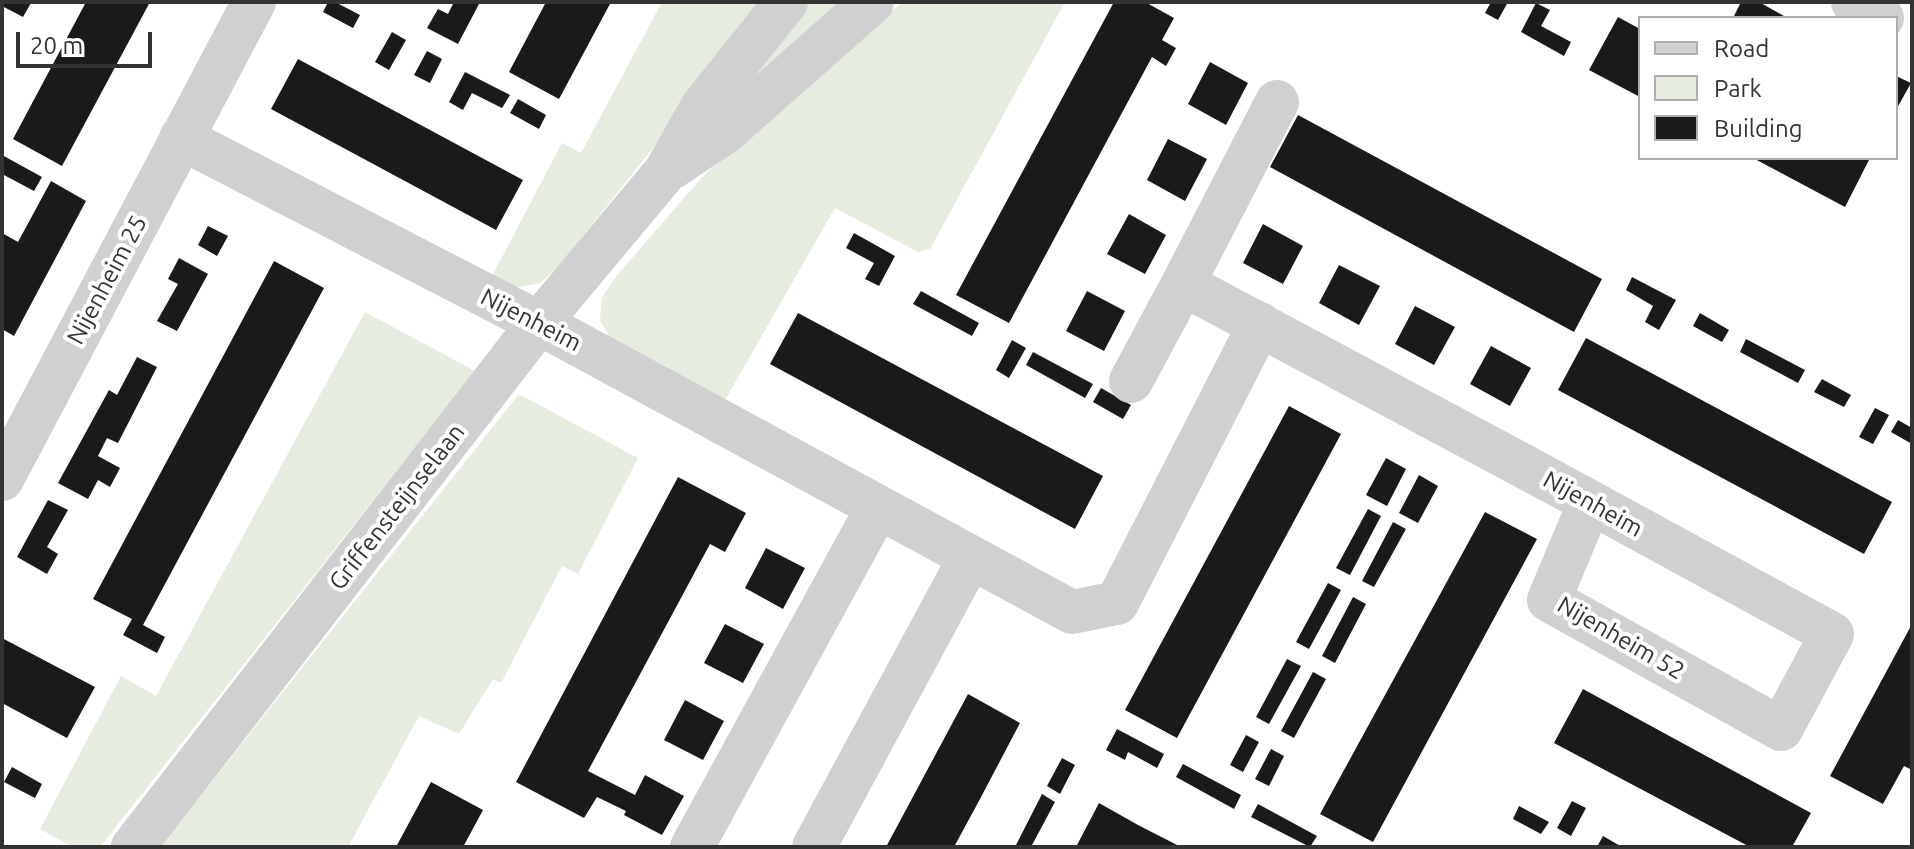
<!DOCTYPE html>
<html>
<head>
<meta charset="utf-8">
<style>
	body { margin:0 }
	#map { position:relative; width:1914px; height:849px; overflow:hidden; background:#fff; font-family:Ubuntu,sans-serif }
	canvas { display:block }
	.frame { position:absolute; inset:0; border:4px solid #333; pointer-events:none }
	.legend { position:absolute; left:1638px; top:16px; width:260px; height:144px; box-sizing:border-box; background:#fff; border:2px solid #adadad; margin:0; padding:10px 14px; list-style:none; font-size:24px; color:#333 }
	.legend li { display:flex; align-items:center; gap:16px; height:40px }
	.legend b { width:40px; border:2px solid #adadad }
	.scale { position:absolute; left:16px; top:32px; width:136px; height:36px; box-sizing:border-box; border:4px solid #333; border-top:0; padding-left:10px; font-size:24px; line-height:28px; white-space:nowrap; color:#333; -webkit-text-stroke:6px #fff; paint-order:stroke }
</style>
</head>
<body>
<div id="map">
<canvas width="1914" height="849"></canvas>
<div class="frame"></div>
<ul class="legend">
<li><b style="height:10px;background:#d0d0d0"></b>Road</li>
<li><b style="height:22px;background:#e6ecdf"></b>Park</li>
<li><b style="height:22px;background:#1a1a1a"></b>Building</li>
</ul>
<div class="scale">20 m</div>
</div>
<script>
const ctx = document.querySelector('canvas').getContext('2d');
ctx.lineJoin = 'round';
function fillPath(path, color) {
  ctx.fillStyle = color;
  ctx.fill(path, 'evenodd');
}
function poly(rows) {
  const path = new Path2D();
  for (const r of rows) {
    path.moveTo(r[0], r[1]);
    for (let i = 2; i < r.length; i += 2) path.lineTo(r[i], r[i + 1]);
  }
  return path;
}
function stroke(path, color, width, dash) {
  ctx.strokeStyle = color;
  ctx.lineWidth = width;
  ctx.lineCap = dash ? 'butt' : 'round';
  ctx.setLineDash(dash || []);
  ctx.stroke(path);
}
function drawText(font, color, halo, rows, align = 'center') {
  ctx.font = font + ' Ubuntu,sans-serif';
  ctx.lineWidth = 8;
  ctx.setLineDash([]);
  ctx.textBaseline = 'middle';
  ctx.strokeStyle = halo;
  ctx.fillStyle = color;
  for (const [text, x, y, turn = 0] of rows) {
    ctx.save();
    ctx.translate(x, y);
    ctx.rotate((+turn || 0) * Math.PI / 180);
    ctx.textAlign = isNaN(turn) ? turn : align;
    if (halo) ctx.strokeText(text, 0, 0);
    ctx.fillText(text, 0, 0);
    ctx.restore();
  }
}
fillPath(poly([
	[662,2,769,2,559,266,540,283,515,288,491,278,562,143,581,153],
	[805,2,842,2,737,103,729,96],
	[903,2,1065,2,930,249,918,252,835,208,724,402,611,340,600,320,602,298,614,279,703,176,829,62],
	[365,312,475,371,100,847,73,847,40,829,121,676,156,696],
	[519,394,638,458,578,574,562,566,501,683,493,679,459,734,419,716,348,847,160,847]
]), '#e6ecdf');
fillPath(poly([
	[2,2,29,2,31,3,23,17,2,6],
	[86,2,150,2,62,166,13,139],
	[328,2,335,2,360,15,353,28,323,12],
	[454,2,480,2,458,44,427,28,438,9,448,14],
	[546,2,611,2,559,99,509,72],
	[1114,2,1145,2,1174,18,1162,40,1176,48,1166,66,1152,57,1009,323,956,295],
	[1491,2,1508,2,1498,20,1485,13],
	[1741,2,1759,2,1784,16,1782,18,1733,18],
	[1536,3,1550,10,1541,26,1571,42,1564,56,1521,32],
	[1618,17,1640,29,1640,97,1589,70],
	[392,32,406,40,389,70,375,62],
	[427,51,442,59,430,83,414,75],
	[298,59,523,180,496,230,271,109],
	[1210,62,1248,83,1226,125,1188,104],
	[465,72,510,95,502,108,472,93,463,110,449,102],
	[1896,76,1911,83,1896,110],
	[518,99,546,115,539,129,510,113],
	[1298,115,1602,279,1574,332,1270,167],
	[1168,139,1207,159,1185,201,1147,180],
	[2,155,42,177,34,191,4,175,2,179],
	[1753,158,1870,158,1845,207],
	[51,181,86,201,14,336,2,329,2,233,18,242],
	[1129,214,1166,235,1145,274,1107,254],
	[1263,224,1303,246,1283,284,1243,263],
	[208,226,228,236,217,256,198,245],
	[854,233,895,256,879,286,865,279,874,263,846,248],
	[179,258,208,274,177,331,157,321,178,284,168,279],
	[274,261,324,288,143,625,165,637,157,653,123,635,132,619,93,599],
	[1339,265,1380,286,1359,325,1319,303],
	[1632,277,1676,300,1659,330,1645,322,1653,306,1626,290],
	[921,291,979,323,972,336,913,304],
	[1087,291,1125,311,1104,351,1066,331],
	[1415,306,1455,327,1434,365,1395,344],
	[798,313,1103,476,1075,529,770,364],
	[1700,313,1729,330,1722,342,1693,326],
	[1586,338,1892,502,1864,554,1558,390],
	[1746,339,1805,370,1798,383,1740,352],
	[1012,340,1026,348,1009,378,996,370],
	[1491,346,1531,368,1510,406,1470,384],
	[1033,352,1093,384,1085,398,1026,365],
	[137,357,157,367,118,443,107,438,98,456,120,468,110,487,98,480,88,499,58,483,109,390,117,395],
	[1822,379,1851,395,1844,407,1814,392],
	[1101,388,1131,405,1123,419,1093,402],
	[1289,406,1341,434,1177,738,1125,710],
	[1875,408,1889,415,1873,444,1859,437],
	[1898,420,1912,428,1912,444,1891,432],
	[1386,458,1406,469,1387,506,1366,495],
	[1419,475,1438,486,1418,523,1399,513],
	[678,477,746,513,725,552,710,544,588,771,635,795,645,775,684,796,662,835,624,815,626,811,597,797,584,818,516,782],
	[48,500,68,510,47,547,58,554,47,574,17,557],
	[1368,509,1381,516,1350,575,1336,568],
	[1485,512,1537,539,1373,842,1320,814],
	[1393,522,1406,529,1374,587,1362,581],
	[766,548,805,568,783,609,745,588],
	[1328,583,1341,590,1309,649,1296,642],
	[1353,597,1366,604,1335,663,1322,656],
	[725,624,764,644,743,683,704,663],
	[1912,624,1912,770,1904,766,1883,804,1830,776],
	[2,638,95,687,67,738,2,703],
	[1287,659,1301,666,1269,724,1256,717],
	[1313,672,1326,679,1294,738,1281,731],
	[1583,689,1811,813,1792,847,1750,847,1554,743],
	[968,694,1020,723,980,799,954,847,886,847],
	[685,700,724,721,703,760,664,740],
	[1117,729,1164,754,1157,768,1128,752,1125,760,1106,750],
	[1246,735,1259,742,1243,772,1230,765],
	[1271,749,1284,756,1269,786,1255,779],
	[1062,758,1075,765,1060,794,1047,786],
	[1183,764,1241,795,1234,809,1176,777],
	[12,767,42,784,35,798,4,782],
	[431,782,483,810,463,847,396,847],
	[1042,794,1055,802,1031,847,1015,847],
	[1572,801,1586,808,1571,836,1557,828],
	[1099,803,1138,825,1181,847,1076,847],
	[1258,804,1317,836,1310,847,1251,817],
	[1519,806,1549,822,1541,834,1513,819],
	[1603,836,1622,847,1597,847]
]), '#1a1a1a');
stroke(poly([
	[1853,2,1882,18],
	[1277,102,1183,284,1514,461,1590,502,1832,634,1781,729,1549,600,1590,502],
	[181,138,539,323,1072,612,1117,603,1260,324],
	[671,168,725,132,872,2],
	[1131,381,1183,284],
	[2,479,254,2],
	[133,847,539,323,666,171,703,106,786,2],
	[692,847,878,507],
	[814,847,970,558]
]), '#d0d0d0', 44);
drawText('24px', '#333', '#fff', [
	["Nijenheim 25",107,280,-62],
	["Nijenheim",531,320,27],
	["Nijenheim",1593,504,29],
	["Griffensteijnselaan",397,507,-52],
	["Nijenheim 52",1621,638,30]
]);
</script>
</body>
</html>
